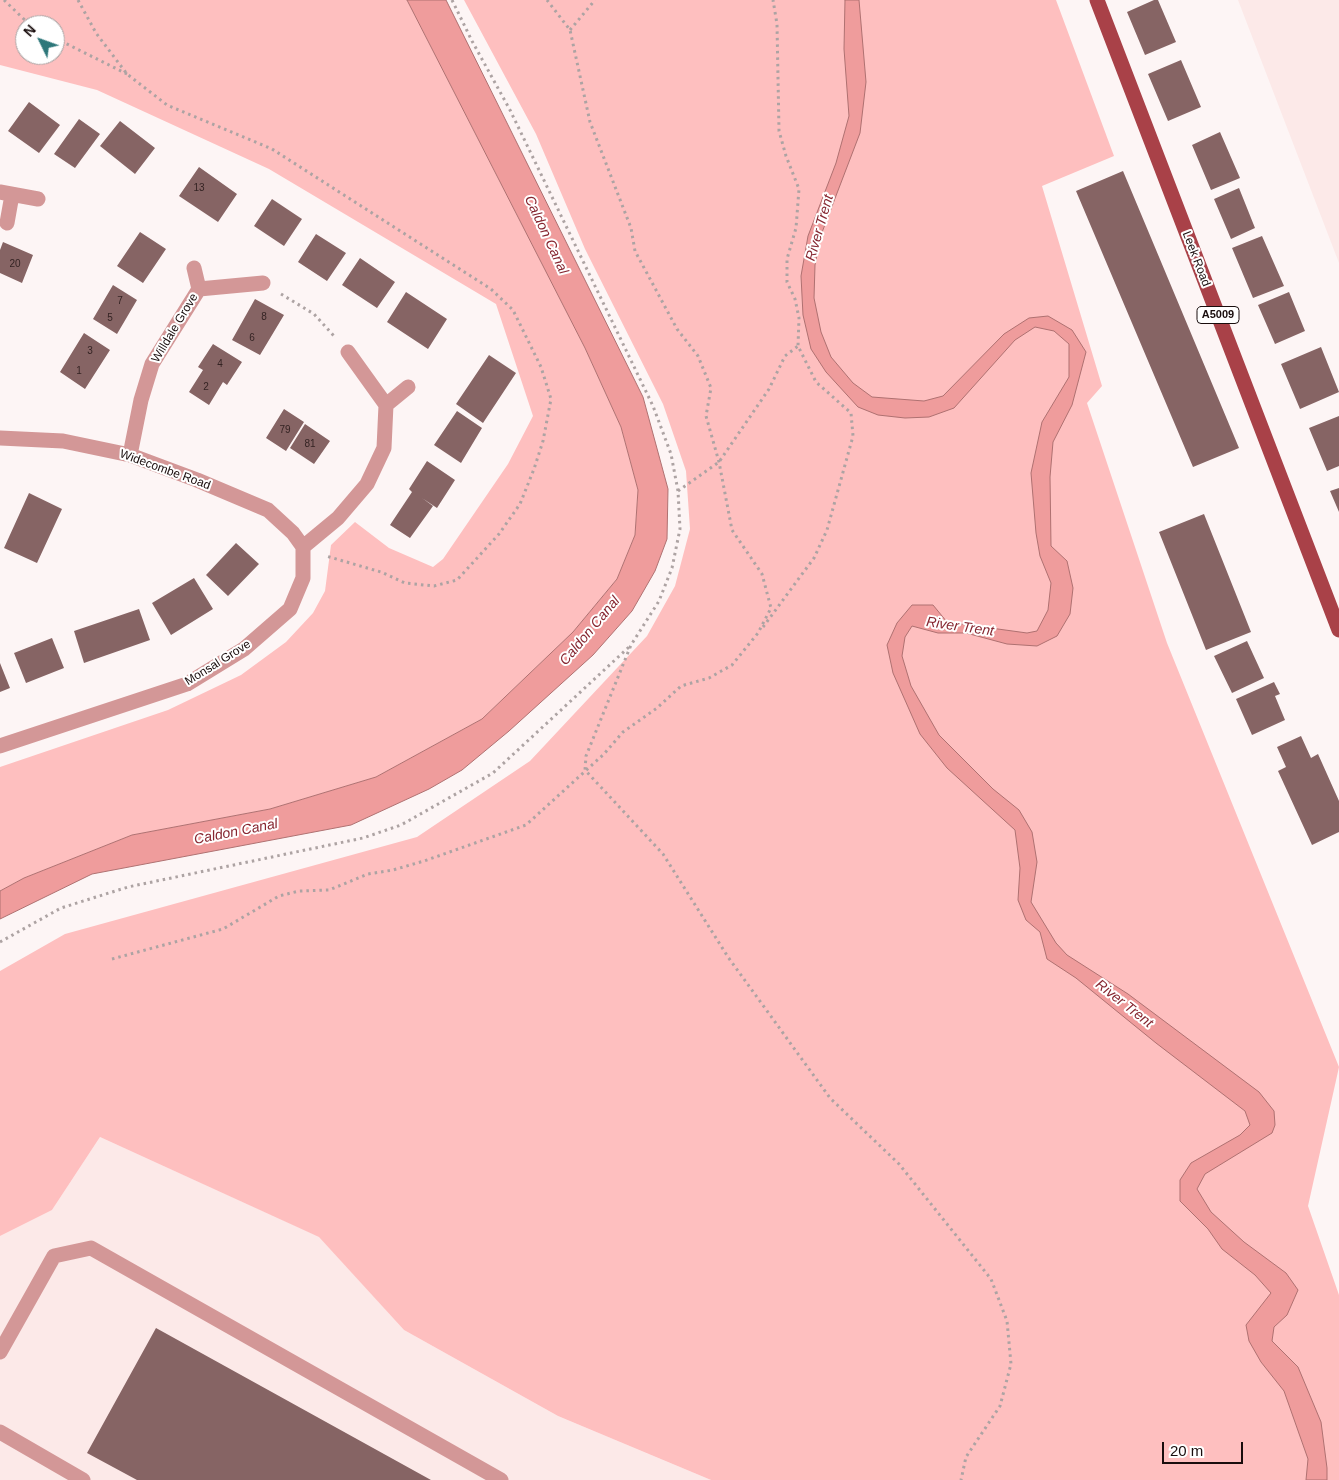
<!DOCTYPE html>
<html>
<head>
<meta charset="utf-8">
<style>
	body { margin:0 }
	#map { position:relative; width:1339px; height:1480px; overflow:hidden; background:#fdf5f5; font-family:Helvetica,sans-serif }
	canvas { display:block }
	.north { position:absolute; left:15px; top:15px; width:50px; height:50px; box-sizing:border-box; background:#fff; border:1px solid #a39e9e; border-radius:50%; rotate:312deg; font-size:14px; font-weight:700; line-height:20px; text-align:center; color:#190d0d }
	.north::after { content:''; display:block; margin:auto; width:18px; height:22px; background:#2d777a; clip-path:polygon(50% 0,100% 100%,50% 72%,0 100%) }
	.scale { position:absolute; left:1162px; top:1442px; width:81px; height:22px; box-sizing:border-box; border:2px solid #190d0d; border-top:0; padding-left:6px; font-size:15px; line-height:18px; white-space:nowrap; color:#190d0d; -webkit-text-stroke:4px #fff; paint-order:stroke }
</style>
</head>
<body>
<div id="map">
<canvas width="1339" height="1480"></canvas>
<div class="north">N</div>
<div class="scale">20 m</div>
</div>
<script>
const ctx = document.querySelector('canvas').getContext('2d');
ctx.lineJoin = 'round';
function fillPath(path, color) {
  ctx.fillStyle = color;
  ctx.fill(path, 'evenodd');
}
function poly(rows) {
  const path = new Path2D();
  for (const r of rows) {
    path.moveTo(r[0], r[1]);
    for (let i = 2; i < r.length; i += 2) path.lineTo(r[i], r[i + 1]);
  }
  return path;
}
function stroke(path, color, width, dash) {
  ctx.strokeStyle = color;
  ctx.lineWidth = width;
  ctx.lineCap = dash ? 'butt' : 'round';
  ctx.setLineDash(dash || []);
  ctx.stroke(path);
}
function drawText(font, color, halo, rows, align = 'center') {
  ctx.font = font + ' Helvetica,sans-serif';
  ctx.lineWidth = 4;
  ctx.setLineDash([]);
  ctx.textBaseline = 'middle';
  ctx.strokeStyle = halo;
  ctx.fillStyle = color;
  for (const [text, x, y, turn = 0] of rows) {
    ctx.save();
    ctx.translate(x, y);
    ctx.rotate((+turn || 0) * Math.PI / 180);
    ctx.textAlign = isNaN(turn) ? turn : align;
    if (halo) ctx.strokeText(text, 0, 0);
    ctx.fillText(text, 0, 0);
    ctx.restore();
  }
}
fillPath(poly([
	[1238,0,1339,0,1339,263],
	[100,1137,320,1237,404,1330,558,1416,711,1480,0,1480,0,1236,52,1210]
]), '#fce9e8');
fillPath(poly([
	[0,0,407,0,585,348,621,427,638,490,635,535,617,579,573,632,482,719,376,777,270,809,132,835,24,878,0,891,0,767,168,710,241,675,286,642,313,613,325,591,331,545,355,522,389,548,433,567,443,559,508,464,533,416,496,304,269,169,97,90,0,65],
	[25,25,55,25,55,55,25,55],
	[464,0,1056,0,1114,156,1042,186,1102,386,1087,403,1167,643,1339,1067,1308,1206,1339,1295,1339,1480,711,1480,558,1416,404,1330,319,1237,100,1137,52,1210,0,1236,0,971,65,934,417,837,530,761,647,636,675,586,690,529,686,471,663,404,585,249,536,134]
]), '#febfbf');
const water = poly([
	[407,0,446,0,643,397,668,489,667,539,655,571,632,611,593,655,509,731,462,770,429,789,351,825,92,874,0,919,0,891,24,878,132,835,270,809,376,777,482,719,573,632,617,579,635,535,638,490,621,427,585,348,407,0],
	[845,0,859,0,866,82,860,133,821,235,815,265,814,298,821,332,831,357,853,383,872,397,924,401,943,396,1004,334,1029,318,1048,316,1072,330,1086,352,1072,405,1053,442,1050,477,1051,546,1067,561,1073,588,1070,614,1057,636,1037,646,1007,644,966,633,938,633,912,626,905,637,902,656,911,686,939,735,993,789,1019,810,1032,832,1037,862,1031,902,1056,943,1067,955,1128,994,1259,1092,1274,1111,1275,1125,1272,1133,1205,1174,1197,1189,1211,1212,1244,1242,1286,1273,1298,1290,1287,1315,1274,1327,1272,1341,1298,1367,1321,1422,1327,1468,1327,1480,1306,1480,1308,1459,1284,1391,1261,1362,1249,1341,1246,1325,1271,1293,1255,1275,1222,1249,1208,1229,1180,1201,1180,1180,1191,1163,1240,1135,1250,1125,1245,1111,1156,1043,1076,978,1047,959,1040,932,1026,920,1018,900,1020,868,1015,830,947,768,920,734,893,673,887,645,897,623,912,605,933,605,947,622,1027,633,1037,631,1048,610,1051,583,1040,556,1036,533,1031,473,1042,422,1069,377,1069,344,1054,331,1035,327,1015,340,954,408,929,417,905,418,878,415,858,407,826,372,811,349,803,315,801,276,808,236,836,163,849,116,844,49,845,0]
]);
fillPath(water, '#ef9c9c');
stroke(water, '#af7171', 1);
fillPath(poly([
	[1154,0,1158,0,1176,42,1145,55,1127,12],
	[1181,60,1201,107,1168,121,1148,74],
	[29,102,60,125,39,153,8,131],
	[79,119,100,134,75,168,54,154],
	[120,121,155,148,135,174,100,146],
	[1220,132,1240,178,1211,190,1192,145],
	[199,167,237,194,218,222,179,196],
	[1123,171,1239,448,1193,467,1076,191],
	[1239,188,1255,228,1231,239,1214,199],
	[272,199,302,219,284,246,254,226],
	[140,232,166,249,143,283,117,266],
	[316,234,346,253,327,281,298,262],
	[1262,236,1284,286,1253,298,1232,248],
	[3,242,33,255,22,283,0,273,0,250],
	[360,258,395,282,377,308,342,285],
	[113,285,137,300,117,334,93,319],
	[406,292,447,319,428,349,387,322],
	[1289,292,1305,331,1275,344,1258,305],
	[255,299,284,315,260,355,232,340],
	[84,333,110,350,85,389,60,372],
	[213,344,242,362,227,385,223,382,209,405,189,392,203,370,198,367],
	[1321,347,1339,392,1300,409,1281,364],
	[489,355,516,373,483,423,456,404],
	[284,409,304,422,286,451,266,438],
	[457,411,482,428,461,463,434,445],
	[1339,416,1339,466,1327,471,1309,428],
	[305,424,330,441,314,464,290,448],
	[427,461,455,480,437,508,422,498,433,506,410,538,390,525,412,492,409,489],
	[1339,488,1339,512,1330,491],
	[29,493,62,509,37,563,4,548],
	[1204,514,1251,632,1206,650,1159,532],
	[236,543,259,564,228,596,206,575],
	[194,578,213,609,171,635,152,603],
	[139,609,150,640,84,663,74,631],
	[52,638,64,668,26,683,14,653],
	[1247,641,1264,678,1232,693,1214,656],
	[0,663,10,688,0,692],
	[1274,682,1280,694,1275,696,1285,720,1252,735,1236,699],
	[1301,736,1311,758,1318,754,1339,801,1339,832,1312,845,1278,771,1286,767,1277,747],
	[156,1328,431,1480,137,1480,87,1453]
]), '#866464');
stroke(poly([
	[4,0,30,25],
	[78,0,96,33,127,74,167,105,272,149,491,289,513,310,541,367,551,399,543,441,534,469,520,504,499,534,457,580,434,586,405,583,381,572,326,556],
	[452,0,472,41,510,110,653,406,671,454,678,491,680,529,672,568,659,601,631,645,586,756,585,770,663,854,728,957,830,1098,899,1164,991,1279,1007,1321,1011,1364,1000,1406,966,1457,961,1480],
	[570,30,595,0],
	[55,38,127,74],
	[281,294,314,314,334,336],
	[678,491,719,462,769,389,785,356,798,346],
	[763,627,814,558,827,530,853,436,851,413,816,382,798,346,799,318,795,299,787,282,787,259,796,228,799,189,786,156,779,131,777,24,773,0],
	[0,942,61,908,128,887,363,838,401,825,493,773,629,647],
	[112,959,223,929,279,896,299,891,329,890,368,874,393,870,424,861,526,825,604,754,623,732,657,708,681,686,709,678,732,665,758,633,771,608,762,574,732,530,719,462,706,416,711,388,698,356,677,329,635,251,631,228,590,122,570,30,547,0]
]), '#ada3a3', 3, [2.5, 4]);
stroke(poly([
	[0,1352,54,1256,91,1248,501,1480],
	[0,1432,83,1480]
]), '#d39797', 15);
stroke(poly([
	[0,192,38,199],
	[7,223,12,195],
	[194,268,199,289],
	[386,405,408,387],
	[0,438,63,441,130,455,197,480,268,510,293,533,303,547,303,578,290,609,244,649,187,684,0,746],
	[130,455,141,400,152,364,199,289,263,283],
	[303,547,338,518,367,484,384,448,386,405,348,352]
]), '#d39797', 15);
stroke(poly([
	[1097,0,1339,630]
]), '#a94148', 15);
drawText('10px', '#342323', null, [
	["13",199,188],
	["20",15,264],
	["7",120,301],
	["8",264,317],
	["5",110,318],
	["6",252,338],
	["3",90,351],
	["4",220,364],
	["1",79,371],
	["2",206,387],
	["79",285,430],
	["81",310,444]
]);
for (const [x, y, w] of [
	[1218,315,42]
]) {
  const box = new Path2D();
  box.roundRect(x - w / 2, y - 8.5, w, 17, 4);
  ctx.fillStyle = '#fff';
  ctx.fill(box);
  stroke(box, '#190d0d', 1);
}
drawText('bold 11px', '#190d0d', null, [
	["A5009",1218,315]
]);
drawText('12px', '#190d0d', '#fff', [
	["Leek Road",1196,259,69],
	["Willdale Grove",175,328,-59],
	["Widecombe Road",165,470,20],
	["Monsal Grove",218,663,-32]
]);
drawText('italic 14px', '#862630', '#fff', [
	["River Trent",820,228,-74],
	["Caldon Canal",546,235,65],
	["River Trent",960,627,8],
	["Caldon Canal",590,631,-50],
	["Caldon Canal",236,832,-11],
	["River Trent",1124,1004,38]
]);
</script>
</body>
</html>
